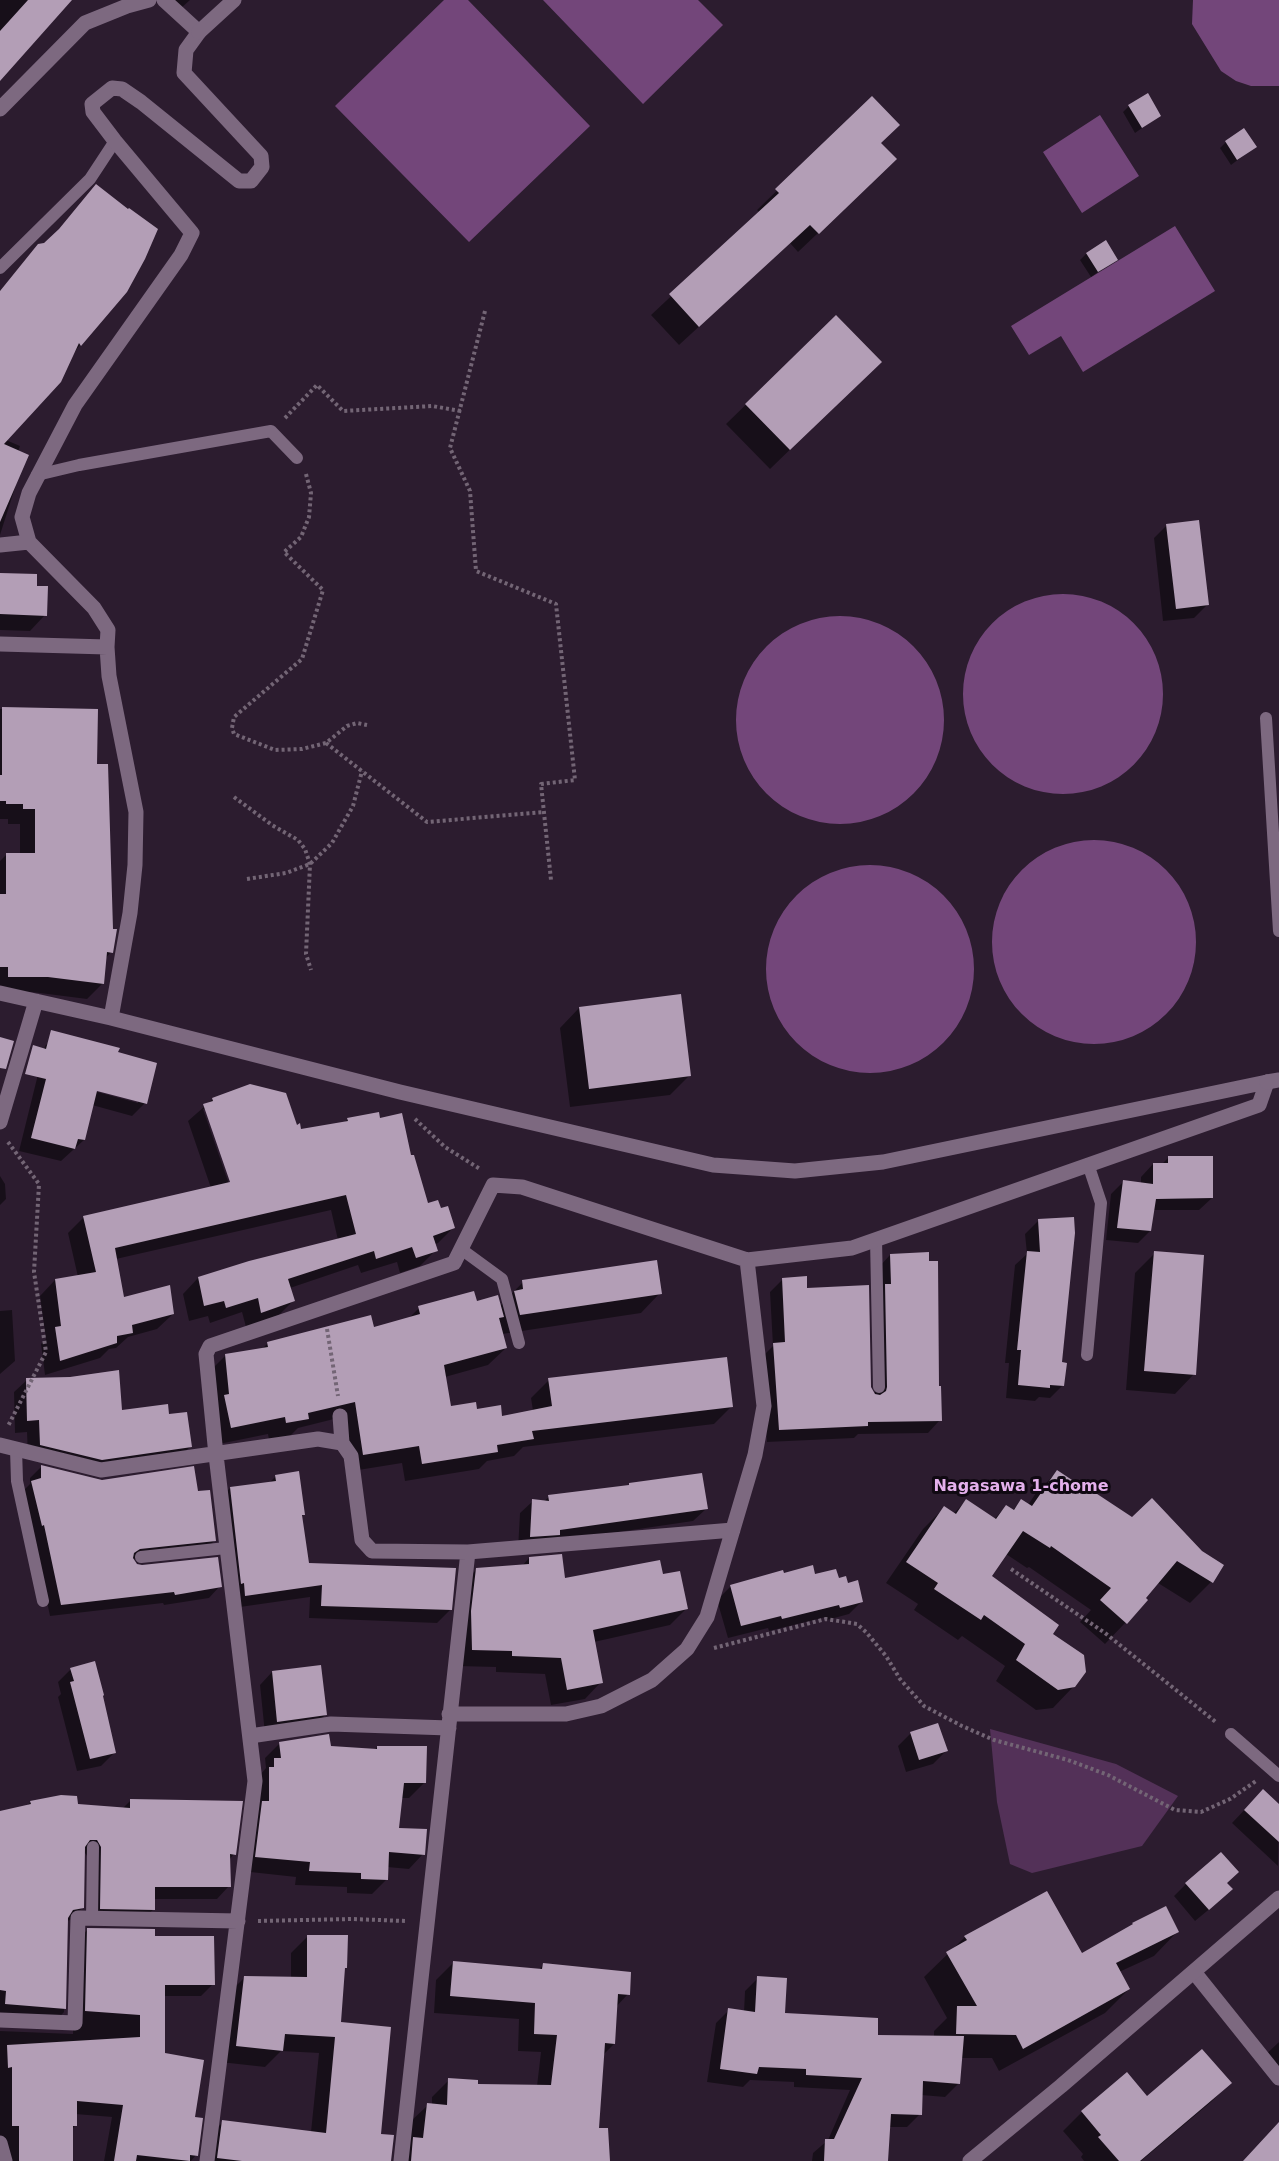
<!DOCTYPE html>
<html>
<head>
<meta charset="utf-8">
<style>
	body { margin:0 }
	canvas { display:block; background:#2c1c2f }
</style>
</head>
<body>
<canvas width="1279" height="2161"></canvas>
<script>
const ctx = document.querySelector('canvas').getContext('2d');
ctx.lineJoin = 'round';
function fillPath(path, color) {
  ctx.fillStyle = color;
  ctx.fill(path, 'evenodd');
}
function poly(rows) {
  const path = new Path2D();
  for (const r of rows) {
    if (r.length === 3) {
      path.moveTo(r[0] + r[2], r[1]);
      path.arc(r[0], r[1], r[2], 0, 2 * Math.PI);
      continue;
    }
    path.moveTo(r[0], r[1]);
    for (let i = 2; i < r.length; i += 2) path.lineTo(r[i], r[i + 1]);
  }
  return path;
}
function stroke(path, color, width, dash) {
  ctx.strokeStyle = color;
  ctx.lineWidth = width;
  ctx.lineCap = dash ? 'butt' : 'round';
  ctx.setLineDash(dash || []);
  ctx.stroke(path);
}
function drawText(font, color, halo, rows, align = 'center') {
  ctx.font = font + ' "DejaVu Sans",sans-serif';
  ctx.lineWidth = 6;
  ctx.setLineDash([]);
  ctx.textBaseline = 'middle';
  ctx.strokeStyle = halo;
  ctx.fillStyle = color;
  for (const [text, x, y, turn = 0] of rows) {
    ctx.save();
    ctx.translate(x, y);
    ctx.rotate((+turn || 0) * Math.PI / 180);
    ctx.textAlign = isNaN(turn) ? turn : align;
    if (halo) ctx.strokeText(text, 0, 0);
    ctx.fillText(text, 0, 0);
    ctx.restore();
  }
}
fillPath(poly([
	[990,1729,1116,1764,1178,1796,1142,1846,1032,1873,1010,1864,997,1802]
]), '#533158');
fillPath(poly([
	[444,0,468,0,590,126,469,242,335,106],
	[543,0,698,0,723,25,643,104],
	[1193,0,1279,0,1279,86,1251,86,1236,81,1221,71,1192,24],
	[1100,115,1139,176,1082,213,1043,152],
	[1175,226,1215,291,1083,372,1061,336,1029,355,1011,326],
	[1063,694,100],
	[840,720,104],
	[1094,942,102],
	[870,969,104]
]), '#73467a');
fillPath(poly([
	[0,0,58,0,0,80],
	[170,0,190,0,179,10],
	[872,98,880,143,876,178,798,252,790,243,679,345,651,315,760,213,757,210],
	[1129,106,1159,116,1135,133,1123,112],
	[1226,142,1255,147,1231,165,1220,148],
	[1086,254,1116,259,1091,277,1080,260],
	[28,257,80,345,6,440,20,446,18,452,19,475,0,535,0,291],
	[836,317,861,381,770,469,726,424],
	[1167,525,1207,605,1194,618,1163,621,1154,538],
	[0,574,36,588,45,615,30,631,0,630],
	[0,709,96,711,96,765,111,952,105,959,102,984,87,999,32,992,0,992,0,861,7,854,20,855,20,824,8,824,8,819,0,819],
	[579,1008,690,1075,670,1095,570,1107,560,1028],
	[58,1033,116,1053,145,1103,132,1116,92,1105,84,1140,61,1161,19,1151,45,1046],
	[91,1087,138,1100,138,1103,90,1090],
	[213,1099,296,1127,300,1130,344,1123,348,1119,378,1119,410,1157,427,1205,441,1210,453,1228,438,1243,434,1245,436,1250,420,1266,400,1273,397,1262,361,1273,358,1265,290,1288,294,1300,278,1316,246,1327,242,1312,210,1323,208,1316,189,1321,183,1294,198,1278,338,1240,331,1210,116,1259,122,1299,173,1314,157,1329,128,1337,116,1348,109,1349,100,1358,45,1375,41,1344,46,1339,40,1296,55,1280,78,1277,68,1233,84,1217,211,1188,188,1121],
	[203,1109,206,1109,234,1189,231,1190],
	[1168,1158,1212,1198,1199,1210,1153,1210,1150,1231,1138,1243,1106,1240,1111,1194,1124,1181,1141,1184,1141,1177,1153,1164,1162,1164],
	[0,1176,5,1184,6,1199,0,1205],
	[1038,1221,1063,1385,1050,1398,1039,1397,1035,1401,1006,1398,1009,1363,1005,1363,1015,1265,1027,1254,1025,1234],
	[1155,1253,1194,1374,1175,1394,1126,1390,1135,1273],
	[890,1255,938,1388,940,1420,928,1433,858,1434,854,1438,767,1442,762,1357,773,1346,770,1292,783,1279,806,1289,875,1398,873,1298,878,1268],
	[523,1282,660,1293,641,1313,502,1334,506,1348,488,1365,445,1377,450,1407,501,1417,533,1411,531,1398,549,1380,732,1406,714,1424,523,1447,514,1456,487,1461,479,1469,405,1481,402,1463,346,1472,338,1418,298,1428,290,1436,269,1440,268,1434,214,1445,208,1373,226,1355,261,1350,268,1343,373,1329,407,1320,419,1308,476,1302,499,1307],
	[12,1310,15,1361,0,1374,0,1311],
	[27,1380,121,1411,168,1416,190,1447,177,1459,88,1472,28,1457,27,1432,15,1433,14,1392],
	[41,1467,102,1481,197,1493,215,1540,203,1552,132,1559,136,1566,220,1586,209,1598,164,1605,163,1603,50,1616,33,1536,20,1494,30,1484,30,1478],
	[1057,1472,1133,1519,1201,1552,1222,1566,1211,1582,1190,1603,1158,1583,1143,1599,1146,1601,1105,1644,1080,1622,1091,1610,1029,1567,1027,1568,1006,1554,990,1576,1051,1634,1074,1686,1053,1708,1036,1710,996,1681,1005,1666,962,1636,958,1640,914,1610,918,1604,886,1583,923,1529,944,1508,953,1514,966,1501,994,1519,1006,1507,1012,1511,1021,1501,1028,1505,1036,1493],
	[276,1476,304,1514,301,1517,308,1565,450,1610,437,1623,309,1618,310,1597,233,1608,217,1501,230,1488,269,1483],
	[630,1484,706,1509,693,1521,551,1542,518,1549,520,1513,533,1501,543,1502,549,1497,627,1487],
	[529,1558,564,1580,662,1576,687,1608,670,1625,594,1642,601,1682,585,1699,551,1705,545,1674,496,1672,496,1667,456,1666,460,1586,477,1569,522,1566],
	[782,1572,783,1575,838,1579,847,1585,862,1601,849,1614,827,1620,826,1617,769,1631,768,1628,728,1638,717,1600,730,1587],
	[71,1669,101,1696,114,1753,101,1766,77,1771,58,1697,61,1694,58,1682],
	[272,1672,326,1714,313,1727,265,1734,260,1685],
	[911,1733,946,1751,933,1764,906,1772,898,1746],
	[280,1743,374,1750,377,1747,424,1783,409,1798,401,1798,398,1829,423,1854,409,1869,387,1867,387,1879,372,1894,347,1893,347,1887,295,1885,296,1877,241,1871,260,1775,266,1768,265,1758],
	[131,1800,234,1854,229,1860,229,1886,217,1899,154,1899,154,1909,141,1921,89,1920,89,1859,83,1850,82,1908,70,1920,67,1921,64,2012,52,2025,0,2023,0,1813,26,1806,31,1802,122,1809],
	[1250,1804,1279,1806,1278,1866,1232,1823],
	[1226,1883,1218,1902,1195,1921,1174,1896,1186,1884],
	[88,1929,153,1938,213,1984,201,1996,163,1996,163,2055,193,2118,196,2155,191,2161,104,2161,112,2117,75,2114,75,2126,71,2130,71,2161,0,2161,0,2031,73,2034,76,1942],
	[1177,1932,1154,1956,1119,1972,1129,1989,1105,2013,999,2071,992,2058,961,2058,959,2083,945,2097,921,2095,920,2114,907,2127,889,2127,886,2161,812,2161,813,2153,828,2140,850,2090,794,2087,794,2082,750,2080,743,2087,707,2082,716,2023,729,2010,744,2012,745,1991,758,1978,784,2015,877,2037,934,2037,934,2031,947,2018,924,1977,965,1937,1081,1955],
	[308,1936,346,1967,343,1970,340,2024,379,2135,391,2161,203,2161,206,2139,223,2122,311,2132,319,2053,281,2051,265,2067,220,2062,228,1994,245,1977,291,1978,291,1953],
	[453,1963,539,1970,543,1965,628,1994,616,2007,614,2044,603,2055,597,2130,609,2161,397,2161,411,2121,428,2105,432,2105,432,2097,449,2080,476,2085,537,2086,541,2052,518,2051,519,2019,434,2013,436,1980],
	[1279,2042,1279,2080,1261,2059],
	[1230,2083,1211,2102,1141,2161,1084,2161,1081,2157,1083,2154,1063,2131,1082,2112]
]), '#0007');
fillPath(poly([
	[28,0,72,0,0,81,0,31],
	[1148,93,1161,116,1142,128,1128,105],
	[872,96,900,125,881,143,897,159,819,234,810,225,699,327,669,294,779,193,775,189],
	[1244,128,1257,147,1237,160,1225,141],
	[96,184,128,209,129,208,158,229,145,259,127,292,81,346,79,343,61,382,4,444,29,455,0,522,0,291,38,244,44,243,59,229],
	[1106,240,1118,260,1098,272,1086,253],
	[836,315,882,362,790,450,745,404],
	[1199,520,1209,605,1176,609,1166,524],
	[0,573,37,574,37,586,48,586,47,616,0,614],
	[2,707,98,709,97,764,108,764,113,929,117,929,113,953,107,952,104,984,48,977,8,977,8,967,0,967,0,894,6,894,6,853,35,853,35,809,23,809,23,804,6,804,6,801,0,801,0,775,2,775],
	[681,994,691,1076,589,1089,579,1007],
	[51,1030,120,1048,118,1052,157,1063,147,1104,97,1091,85,1140,78,1139,75,1149,31,1138,46,1079,25,1074,33,1045,46,1049],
	[0,1037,14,1041,6,1069,0,1068],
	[250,1084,286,1093,297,1125,300,1123,301,1129,348,1121,347,1118,379,1112,380,1118,402,1113,411,1155,414,1155,428,1203,438,1200,441,1208,448,1206,455,1228,433,1236,438,1251,416,1258,412,1247,376,1259,374,1251,288,1279,295,1301,261,1313,258,1298,226,1308,224,1301,204,1306,198,1277,249,1261,356,1234,346,1195,115,1248,124,1297,170,1285,174,1314,132,1325,133,1333,117,1336,117,1343,60,1361,55,1327,61,1326,55,1279,96,1272,83,1216,230,1182,203,1104,213,1101,212,1098],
	[1168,1156,1213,1156,1213,1198,1156,1199,1151,1231,1117,1228,1123,1180,1153,1184,1153,1163,1168,1163],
	[1074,1217,1075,1233,1062,1362,1067,1363,1064,1386,1050,1385,1050,1388,1018,1385,1021,1350,1017,1350,1027,1251,1040,1252,1038,1219],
	[1154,1251,1204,1255,1196,1375,1144,1371],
	[929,1252,929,1261,938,1261,939,1386,941,1386,942,1421,868,1422,868,1426,779,1430,773,1343,785,1342,782,1278,807,1276,807,1288,869,1285,871,1387,875,1394,880,1395,886,1391,887,1387,885,1284,891,1284,890,1254],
	[657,1260,662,1294,520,1315,514,1291,523,1289,522,1280],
	[474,1291,477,1301,498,1295,504,1317,499,1318,507,1348,444,1365,451,1406,476,1402,477,1409,501,1405,502,1416,552,1406,548,1378,727,1357,733,1407,532,1431,534,1439,497,1445,498,1452,422,1464,419,1446,363,1455,355,1402,308,1413,309,1419,286,1423,285,1417,231,1428,224,1395,229,1394,225,1354,268,1347,267,1342,371,1315,374,1327,420,1314,418,1306],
	[119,1370,122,1410,168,1404,169,1414,187,1412,192,1447,102,1460,40,1445,39,1420,27,1421,26,1378,70,1377],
	[41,1465,102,1480,194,1466,198,1491,210,1490,216,1541,140,1549,134,1553,133,1558,137,1564,142,1565,218,1557,222,1587,175,1595,174,1592,61,1605,44,1525,42,1526,31,1481,41,1478],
	[1057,1470,1081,1486,1082,1484,1132,1517,1152,1498,1202,1551,1224,1565,1213,1583,1177,1561,1146,1598,1148,1600,1127,1624,1100,1600,1111,1588,1051,1546,1050,1548,1023,1531,992,1576,1059,1625,1053,1634,1084,1655,1086,1672,1075,1687,1058,1690,1016,1660,1025,1644,984,1615,981,1620,934,1589,938,1583,906,1562,944,1506,956,1514,966,1499,996,1519,1006,1505,1014,1510,1021,1499,1032,1506],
	[299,1471,305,1515,302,1515,309,1563,456,1568,452,1610,321,1606,322,1585,245,1596,244,1583,241,1584,230,1487,276,1481,275,1475],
	[702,1473,708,1509,560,1530,560,1535,530,1537,532,1499,549,1501,548,1495,629,1485,629,1483],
	[562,1554,565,1578,660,1560,663,1574,680,1571,688,1609,593,1630,603,1683,567,1690,561,1658,512,1656,512,1651,472,1650,471,1611,476,1568,529,1564,529,1557],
	[813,1565,815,1574,836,1569,839,1578,846,1576,848,1583,858,1580,863,1602,840,1608,839,1605,782,1619,781,1616,741,1626,730,1585,783,1570,784,1573],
	[95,1661,104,1695,103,1696,116,1753,90,1759,70,1682,74,1681,70,1668],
	[321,1665,327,1715,277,1722,272,1671],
	[938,1723,948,1751,919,1760,910,1732],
	[329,1734,331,1746,377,1749,377,1746,427,1746,426,1783,404,1783,399,1828,427,1829,425,1855,389,1852,388,1880,361,1879,361,1873,309,1871,310,1862,255,1857,262,1801,269,1801,269,1767,274,1767,274,1758,281,1758,279,1742],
	[1263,1789,1279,1804,1279,1842,1244,1810],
	[61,1795,77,1796,78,1804,130,1808,130,1799,243,1801,236,1855,230,1854,231,1887,155,1887,155,1910,100,1909,101,1847,97,1840,90,1840,85,1847,84,1908,73,1910,68,1918,66,2009,5,2004,6,1991,0,1990,0,1811,31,1804,30,1801],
	[1221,1852,1239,1872,1227,1883,1233,1889,1209,1910,1185,1883],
	[1047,1891,1082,1953,1133,1924,1132,1923,1166,1906,1179,1932,1116,1963,1130,1989,1023,2049,1016,2035,956,2034,957,2006,977,2006,946,1952,967,1940,964,1936],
	[87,1928,155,1929,155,1936,214,1936,215,1985,165,1985,165,2053,204,2060,195,2117,203,2118,198,2156,190,2155,190,2161,137,2155,136,2161,114,2161,123,2105,77,2101,77,2126,73,2126,73,2161,19,2161,19,2126,12,2126,12,2067,8,2068,7,2045,140,2037,140,2015,85,2011],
	[307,1935,348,1935,347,1968,345,1968,341,2022,391,2027,381,2134,394,2135,391,2161,242,2161,217,2158,222,2120,326,2133,335,2037,285,2034,283,2051,236,2046,244,1976,307,1977],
	[453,1961,542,1969,543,1963,631,1972,630,1995,618,1994,615,2044,605,2043,599,2128,608,2128,610,2161,411,2161,413,2137,423,2138,427,2103,447,2105,448,2078,478,2080,478,2084,551,2085,557,2035,534,2034,535,2003,450,1996],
	[757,1976,787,1978,785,2013,878,2018,878,2035,964,2036,960,2084,923,2081,922,2115,891,2114,888,2161,824,2161,825,2139,834,2139,862,2078,806,2075,806,2069,759,2067,757,2074,720,2069,728,2008,755,2012],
	[1202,2049,1232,2083,1140,2161,1119,2161,1098,2137,1101,2135,1081,2111,1127,2072,1147,2096],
	[1279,2122,1279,2161,1243,2161]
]), '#b39eb6');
stroke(poly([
	[485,311,450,448,470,491,476,571,556,604,575,780,541,784,551,880],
	[285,418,317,385,343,411,432,406,461,411],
	[306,474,311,493,309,517,301,537,284,552,323,590,302,659,234,717,232,728,234,734,275,750,302,749,326,743,347,726,357,723,367,725],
	[326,743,427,822,544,812],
	[234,797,272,825,298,840,305,849,310,864,306,954,311,970],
	[247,879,286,873,310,864,332,843,353,806,362,771],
	[415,1119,445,1147,480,1169],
	[8,1142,39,1184,34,1272,46,1352,8,1426],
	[327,1329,338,1396],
	[1011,1569,1105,1633,1217,1723],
	[714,1648,826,1619,857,1624,866,1632,886,1656,900,1679,924,1706,962,1726,994,1740,1068,1760,1108,1775,1175,1810,1201,1812,1230,1799,1256,1781],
	[258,1921,351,1919,406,1921]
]), '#736575', 4, [3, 3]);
stroke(poly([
	[0,268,90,179,115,141],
	[37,475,79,465,271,431,297,458],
	[1266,718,1279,931],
	[876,1239,879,1387],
	[461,1249,502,1279,519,1343],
	[1087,1355,1101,1203,1088,1164],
	[16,1449,17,1481,43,1601],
	[141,1557,226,1548],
	[1231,1734,1279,1776],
	[92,1919,93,1847]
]), '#7d6980', 12);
stroke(poly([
	[0,109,85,23,127,6,149,0],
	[0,545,29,542],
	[0,644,107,647],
	[0,993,111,1018,400,1092,713,1165,795,1171,883,1162,1267,1082],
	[111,1018,130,913,135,865,136,812,109,676,107,647,108,630,94,608,29,542,22,517,29,493,75,405,181,255,192,233,115,141,93,112,92,104,112,88,122,89,141,102,239,181,251,181,262,167,261,156,184,73,186,50,199,32,164,0],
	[0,1122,36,1001],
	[340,1416,342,1443],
	[0,1445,101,1470,318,1439,342,1443,351,1456,362,1540,372,1551,468,1552,733,1530],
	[449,1714,566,1714,601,1706,652,1680,687,1649,707,1617,755,1455,764,1406,747,1260],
	[250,1736,331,1724,449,1728],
	[1194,1972,1279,2078],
	[0,2020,75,2023,78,1918,238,1921],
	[0,2143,5,2161],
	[207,2161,255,1781,216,1455,206,1354,210,1346,454,1263,493,1185,522,1187,747,1260,852,1248,1259,1105,1267,1082],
	[401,2161,468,1552]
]), '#7d6980', 15);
stroke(poly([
	[199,32,234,0],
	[1267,1082,1279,1080],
	[970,2161,1061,2086,1279,1898]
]), '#7d6980', 15);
drawText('bold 16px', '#e4b0ec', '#100912', [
	["Nagasawa 1-chome",1021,1487]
]);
</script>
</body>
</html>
